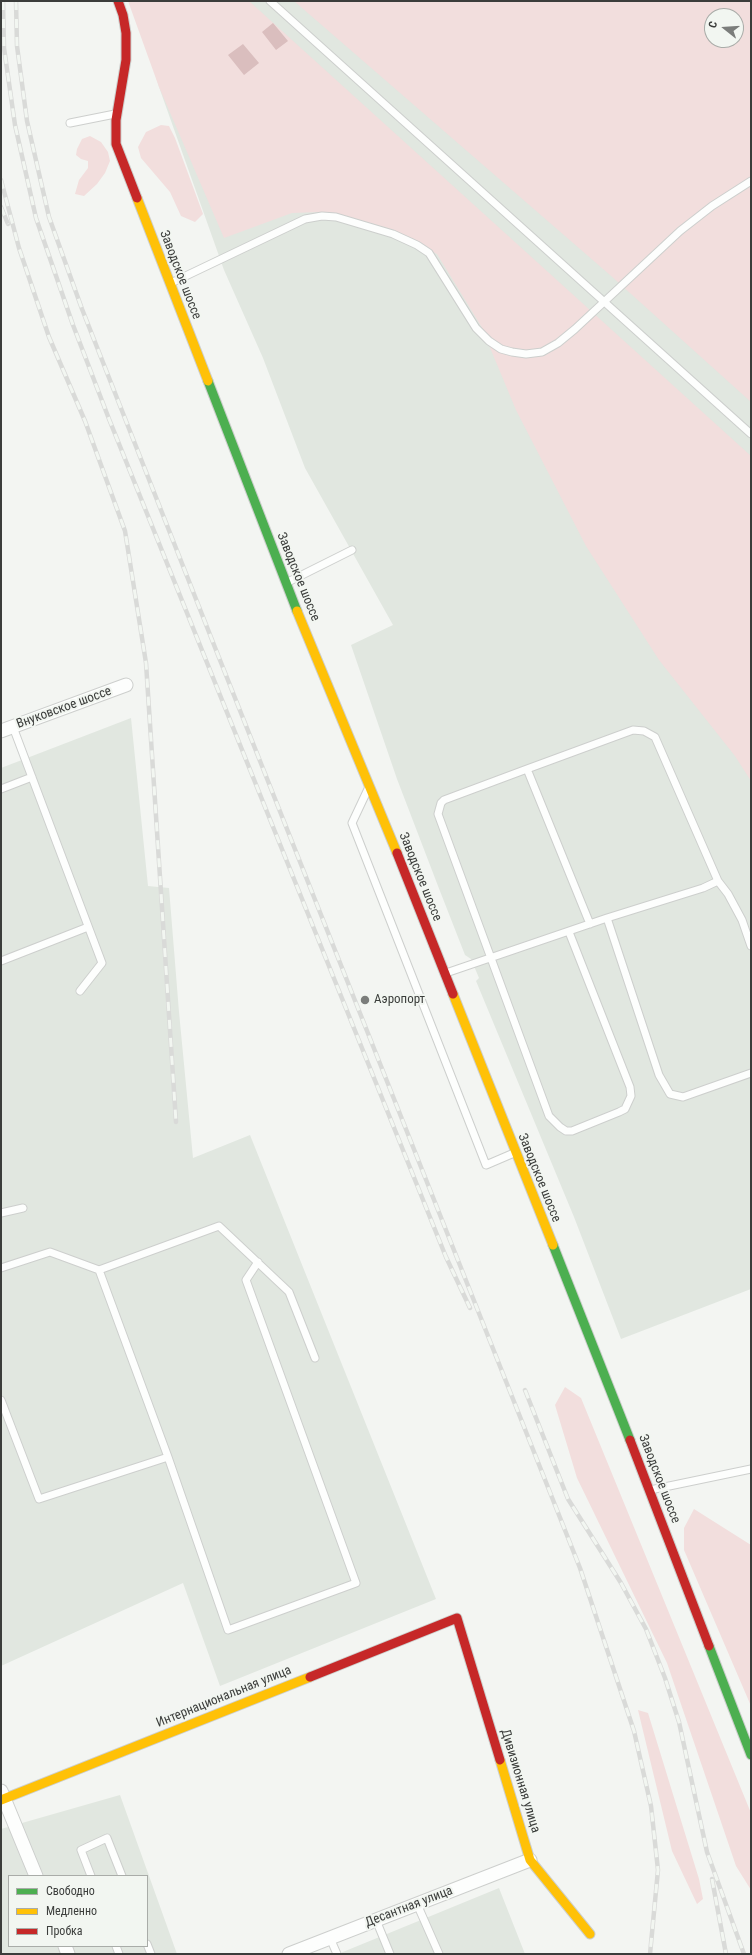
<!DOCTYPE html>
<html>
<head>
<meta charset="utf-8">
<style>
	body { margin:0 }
	#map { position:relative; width:752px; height:1955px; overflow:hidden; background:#f3f5f2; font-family:"Roboto Condensed",sans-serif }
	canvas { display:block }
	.frame { position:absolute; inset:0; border:2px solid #3b3d3b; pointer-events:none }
	.legend { position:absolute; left:8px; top:1875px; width:140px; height:72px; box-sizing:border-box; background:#f2f6f1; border:1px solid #a9aca8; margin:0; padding:5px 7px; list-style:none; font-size:12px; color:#3b3d3b }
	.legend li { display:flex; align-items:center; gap:8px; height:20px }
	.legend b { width:20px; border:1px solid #a9aca8 }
	.north { position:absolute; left:704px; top:8px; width:40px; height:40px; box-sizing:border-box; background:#f2f6f1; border:1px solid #a9aca8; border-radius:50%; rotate:287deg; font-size:11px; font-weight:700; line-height:16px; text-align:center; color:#3b3d3b }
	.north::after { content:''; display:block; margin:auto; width:14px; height:18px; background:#7b7d7b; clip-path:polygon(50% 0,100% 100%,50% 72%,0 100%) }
</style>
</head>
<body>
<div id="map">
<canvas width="752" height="1955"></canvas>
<div class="frame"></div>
<ul class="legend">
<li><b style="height:5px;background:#4caf50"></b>Свободно</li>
<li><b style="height:5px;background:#ffc107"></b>Медленно</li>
<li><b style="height:5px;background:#c62828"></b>Пробка</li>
</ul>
<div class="north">С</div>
</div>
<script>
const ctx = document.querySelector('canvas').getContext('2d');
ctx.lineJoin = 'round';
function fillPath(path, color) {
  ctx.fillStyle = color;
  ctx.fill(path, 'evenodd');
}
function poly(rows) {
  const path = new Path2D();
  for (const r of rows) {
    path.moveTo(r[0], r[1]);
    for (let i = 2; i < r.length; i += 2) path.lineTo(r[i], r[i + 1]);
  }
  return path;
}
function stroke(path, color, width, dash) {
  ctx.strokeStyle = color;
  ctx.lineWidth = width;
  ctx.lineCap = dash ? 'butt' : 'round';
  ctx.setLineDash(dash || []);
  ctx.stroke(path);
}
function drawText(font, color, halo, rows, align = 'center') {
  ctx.font = font + ' "Roboto Condensed",sans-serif';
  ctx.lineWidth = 4;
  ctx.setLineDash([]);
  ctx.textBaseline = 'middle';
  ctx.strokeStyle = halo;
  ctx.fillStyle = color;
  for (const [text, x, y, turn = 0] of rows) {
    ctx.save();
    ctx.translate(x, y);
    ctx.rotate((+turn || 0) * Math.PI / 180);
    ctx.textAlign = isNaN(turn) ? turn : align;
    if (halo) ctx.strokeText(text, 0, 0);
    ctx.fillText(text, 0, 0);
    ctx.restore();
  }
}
fillPath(poly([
	[133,1,751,1,751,1289,621,1339,574,1217,476,981,479,978,471,959,465,955,438,886,397,779,351,645,393,625,305,468,263,358,224,270,159,87],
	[712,16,736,16,736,40,712,40],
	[131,718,148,886,169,888,179,1012,193,1158,250,1135,436,1599,220,1686,183,1583,1,1666,1,768],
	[120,1795,177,1954,1,1954,1,1829],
	[9,1876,147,1876,147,1946,9,1946],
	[499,1888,525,1954,338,1954]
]), '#e1e7e0');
fillPath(poly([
	[128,1,249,1,751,456,751,781,735,756,659,660,586,546,516,410,481,326,437,254,374,224,320,212,292,213,224,238,159,87],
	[294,1,751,1,751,402,610,275],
	[712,16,736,16,736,40,712,40],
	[161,125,169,126,175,138,203,214,195,222,181,216,170,192,141,158,138,147,146,132],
	[90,136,101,142,108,152,110,161,105,173,97,184,84,196,75,194,79,180,88,168,88,161,81,159,76,155,77,149,82,139],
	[565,1387,581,1398,751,1813,751,1890,736,1866,667,1663,577,1478,555,1405],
	[694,1509,751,1545,751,1706,684,1550,684,1528],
	[638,1710,648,1713,699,1879,703,1899,697,1904,672,1851]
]), '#f2dedd');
fillPath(poly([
	[273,23,288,41,276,50,262,32],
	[243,44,259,63,244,75,228,55]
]), '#dabebe');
const lane = poly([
	[270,1,751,434],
	[70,123,115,114],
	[171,283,305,219,322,216,336,217,393,234,417,245,429,253,476,328,489,341,501,349,512,352,526,354,542,352,558,343,575,329,680,231,712,206,751,181],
	[286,583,352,550],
	[13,727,102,963,80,991],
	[527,769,633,730,644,731,655,737,718,881,728,894,742,920,751,946],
	[1,789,32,777],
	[368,789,352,823,486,1165,514,1153],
	[607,918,659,1075,670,1094,683,1097,751,1073],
	[569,932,630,1087,631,1096,625,1109,619,1112,572,1131,566,1131,560,1127,549,1116,438,814,441,803,444,800,527,769,590,924],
	[1,961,88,927],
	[446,973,607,918,703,888,718,881],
	[1,1213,23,1208],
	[1,1268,50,1252,99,1270,219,1226,289,1292,315,1358],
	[99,1270,168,1457,228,1630,356,1583,246,1280,258,1262],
	[1,1400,39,1499,168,1457],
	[650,1490,751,1469],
	[91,1876,81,1850,107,1838,122,1876],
	[417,1904,439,1954],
	[376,1920,390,1954],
	[330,1938,337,1954],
	[147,1944,151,1954],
	[116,1946,119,1954]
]);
const street = poly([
	[1,731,126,685],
	[1,1791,36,1876],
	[65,1946,68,1954],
	[289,1954,530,1860]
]);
const fast = poly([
	[208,381,297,611],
	[553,1245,630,1440],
	[709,1646,751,1755]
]);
const slow = poly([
	[137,198,208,381],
	[297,611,397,853],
	[453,994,553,1245],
	[500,1760,530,1860,590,1934],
	[1,1800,310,1677]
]);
const jam = poly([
	[118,1,123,15,126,33,126,60,116,120,116,144,137,198],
	[397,853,453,994],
	[630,1440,709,1646],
	[310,1677,457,1618,500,1760]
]);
stroke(lane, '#cdcfcd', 9);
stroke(street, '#cdcfcd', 15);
stroke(fast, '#cdcfcd', 11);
stroke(slow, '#cdcfcd', 11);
stroke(jam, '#cdcfcd', 11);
stroke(lane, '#fdfefd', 7);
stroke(street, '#fdfefd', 13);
stroke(fast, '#4caf50', 9);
stroke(slow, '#ffc107', 9);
stroke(jam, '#c62828', 9);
const rail = poly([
	[3,1,4,48,15,125,36,218,73,325,109,419,446,1257,470,1308],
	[16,1,17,46,27,121,49,217,82,309,216,650,580,1568,634,1731,651,1806,658,1870,650,1954],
	[1,180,19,248,49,337,85,421,125,531,146,663,176,1122],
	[1,207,8,224],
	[525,1390,568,1499,621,1583,646,1629,665,1678,679,1722,707,1852,744,1954],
	[712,1879,726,1954]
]);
stroke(rail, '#d9dad8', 4.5);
stroke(rail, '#f2f6f1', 3, [9]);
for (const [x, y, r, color] of [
	[365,1000,5,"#7b7d7b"]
]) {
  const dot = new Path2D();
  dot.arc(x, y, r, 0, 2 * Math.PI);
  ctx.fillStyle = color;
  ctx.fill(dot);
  stroke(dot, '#f2f6f1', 1.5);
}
drawText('13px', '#3b3d3b', '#f2f6f1', [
	["Заводское шоссе",180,275,69],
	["Заводское шоссе",298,577,68],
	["Внуковское шоссе",64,708,-20],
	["Заводское шоссе",420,877,68],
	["Заводское шоссе",539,1178,68],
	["Заводское шоссе",659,1479,69],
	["Интернациональная улица",224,1697,-22],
	["Дивизионная улица",520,1781,73],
	["Десантная улица",409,1907,-21]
]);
drawText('13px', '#3b3d3b', '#f2f6f1', [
	["Аэропорт",374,1000]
], 'left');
</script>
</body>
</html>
